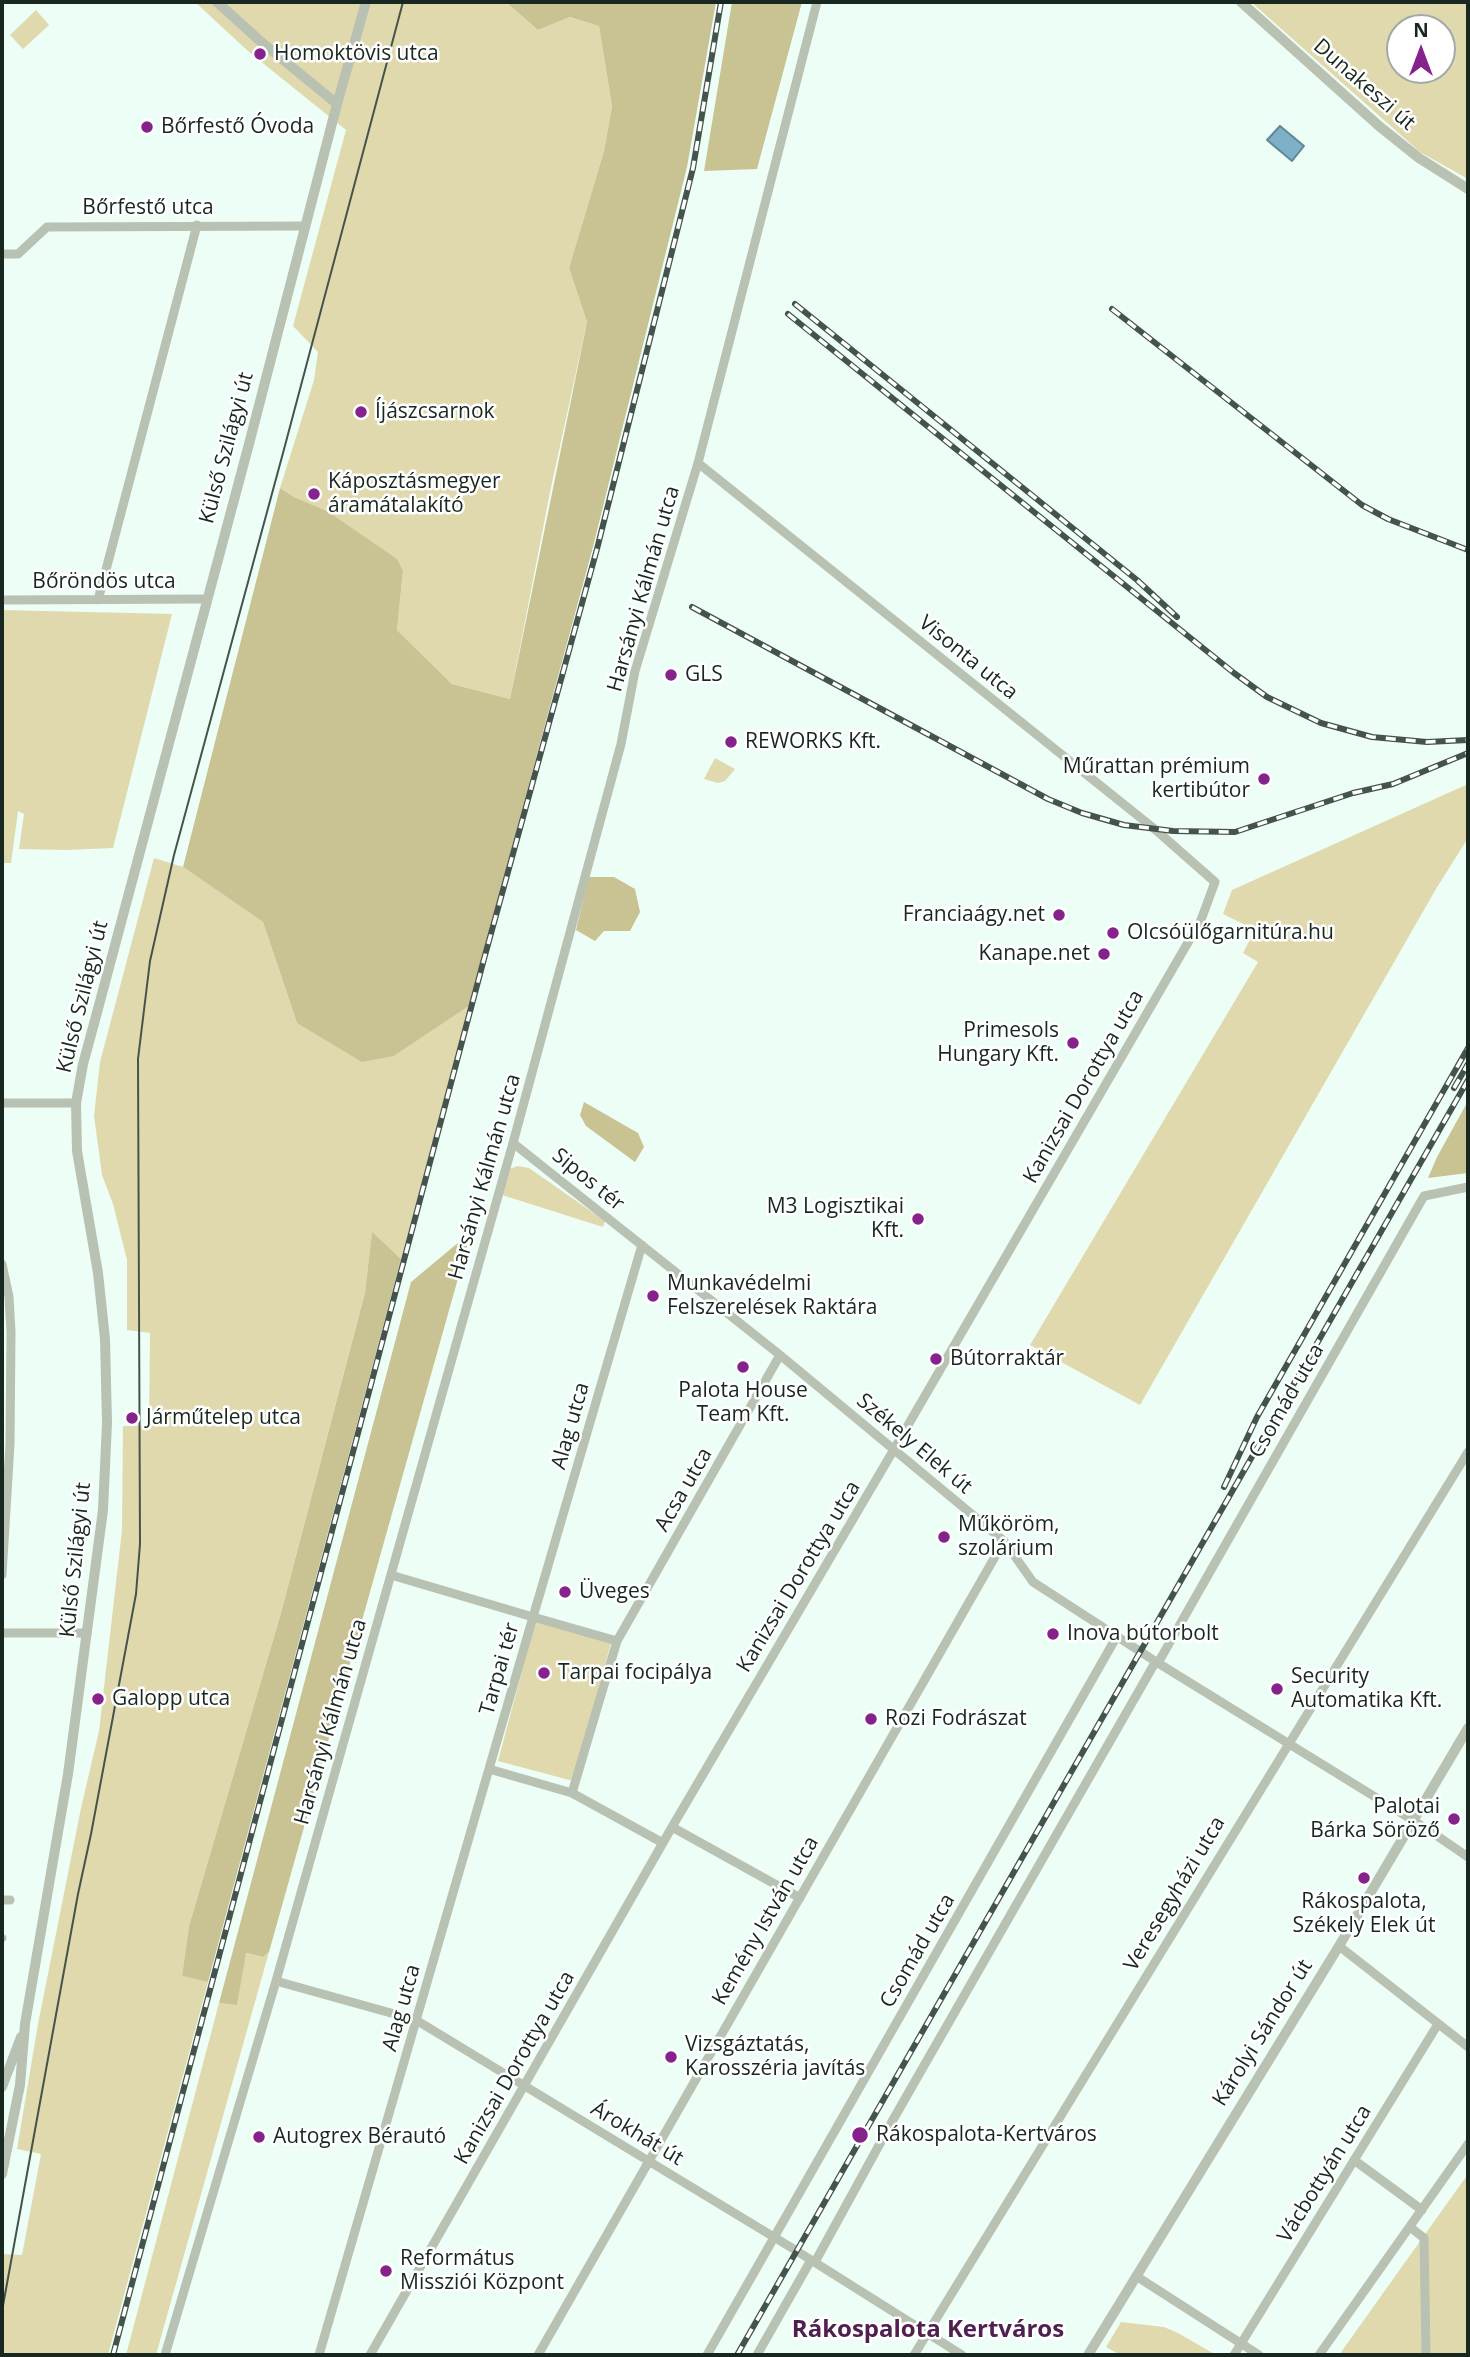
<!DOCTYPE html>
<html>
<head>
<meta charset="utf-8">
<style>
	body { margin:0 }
	#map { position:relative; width:1470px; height:2357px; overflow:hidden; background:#edfef6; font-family:"Open Sans",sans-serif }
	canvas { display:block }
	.frame { position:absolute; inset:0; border:4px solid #182821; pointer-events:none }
	.north { position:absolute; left:1386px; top:14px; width:70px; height:70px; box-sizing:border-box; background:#fff; border:2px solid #a3a9a6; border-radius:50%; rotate:0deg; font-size:19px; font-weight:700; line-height:28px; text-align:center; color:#182821 }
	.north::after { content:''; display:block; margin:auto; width:24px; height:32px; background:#86228b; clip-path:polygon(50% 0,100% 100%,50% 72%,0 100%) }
</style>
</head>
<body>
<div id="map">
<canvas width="1470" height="2357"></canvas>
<div class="frame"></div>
<div class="north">N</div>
</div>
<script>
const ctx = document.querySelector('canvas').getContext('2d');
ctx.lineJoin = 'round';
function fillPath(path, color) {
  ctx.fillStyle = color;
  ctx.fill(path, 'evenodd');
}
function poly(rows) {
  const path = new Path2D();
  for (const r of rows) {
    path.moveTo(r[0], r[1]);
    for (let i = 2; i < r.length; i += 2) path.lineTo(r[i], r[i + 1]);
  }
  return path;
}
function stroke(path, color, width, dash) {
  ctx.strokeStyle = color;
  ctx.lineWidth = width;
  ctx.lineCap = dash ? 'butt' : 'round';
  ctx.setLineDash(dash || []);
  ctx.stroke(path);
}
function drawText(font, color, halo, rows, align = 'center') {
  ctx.font = font + ' "Open Sans",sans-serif';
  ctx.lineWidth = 5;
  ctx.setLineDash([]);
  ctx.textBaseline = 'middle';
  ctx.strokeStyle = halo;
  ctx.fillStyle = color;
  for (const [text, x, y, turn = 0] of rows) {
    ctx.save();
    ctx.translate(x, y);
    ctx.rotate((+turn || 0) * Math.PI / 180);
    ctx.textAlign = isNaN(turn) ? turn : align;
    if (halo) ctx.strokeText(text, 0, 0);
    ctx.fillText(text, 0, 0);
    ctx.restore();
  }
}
fillPath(poly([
	[195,2,506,2,538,30,570,17,599,26,612,106,604,151,569,268,587,322,550,492,510,699,452,684,397,630,403,571,327,511,294,497,280,488,314,380,318,352,293,326,346,130,249,52],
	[1251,2,1468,2,1468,179,1420,152],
	[1400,28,1442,28,1442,70,1400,70],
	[36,10,49,25,23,49,10,35],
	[2,610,172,614,113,848,67,850,19,849,24,814,18,811,11,863,2,863],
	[715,758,735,769,725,781,718,783,704,779],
	[1468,784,1468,838,1436,889,1140,1405,1030,1345,1258,962,1243,953,1255,930,1223,914,1232,890],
	[154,858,183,867,263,922,297,1023,394,1056,469,1006,401,1259,372,1233,365,1291,281,1613,189,1926,182,1976,208,1982,108,2355,2,2355,2,2254,22,2255,41,2154,17,2149,38,2024,81,1808,99,1731,122,1530,123,1426,149,1425,150,1333,127,1330,127,1260,113,1204,102,1175,94,1116,100,1062],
	[518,1166,529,1168,605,1221,603,1227,502,1195,509,1169],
	[535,1622,611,1643,573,1781,498,1761],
	[269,1952,156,2355,126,2355,219,2003,237,2005,245,1953,263,1957],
	[1468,2174,1468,2355,1339,2355],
	[1121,2322,1164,2327,1178,2333,1216,2355,1120,2355,1106,2347]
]), '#e0d9ad');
fillPath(poly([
	[506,2,716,2,687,167,593,547,469,1006,394,1056,362,1062,297,1023,263,922,183,867,280,488,294,497,327,511,397,559,403,571,397,630,452,684,510,699,587,322,569,268,604,151,612,106,599,26,570,17,538,30],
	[732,2,802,2,757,169,704,171],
	[589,877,614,877,635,889,640,912,630,931,604,931,595,941,576,930],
	[1468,1101,1468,1173,1428,1178,1437,1157],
	[584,1102,638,1133,644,1147,635,1162,586,1126,580,1115],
	[372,1232,401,1259,208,1982,182,1976,189,1926,281,1613,365,1292],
	[471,1232,269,1952,263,1957,246,1953,237,2005,219,2003,411,1282]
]), '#c9c293');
const water = poly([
	[1280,126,1304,146,1292,161,1267,140,1280,126]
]);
fillPath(water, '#7eb0c8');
stroke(water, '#5f8796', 2);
stroke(poly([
	[2,1938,3,1938]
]), '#b8c1b2', 7);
stroke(poly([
	[2,254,18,254,47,227,305,226],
	[2,600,206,599],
	[98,600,197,225],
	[2,1103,76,1103],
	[513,1143,780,1355,1004,1541,1033,1582,1158,1663,1427,1829,1468,1857],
	[2,1264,9,1297,11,1332,10,1444,2,1575],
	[391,1575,533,1617,642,1245],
	[2,1633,87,1633],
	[617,1641,780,1355],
	[1158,1663,1424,1196,1468,1187],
	[572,1793,663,1843],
	[672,1827,800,1898],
	[2,1900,10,1900],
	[1339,1946,1468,2047],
	[276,1981,416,2020,792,2248,962,2355],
	[1354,2160,1422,2210],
	[1410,2227,1424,2238,1426,2355],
	[815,2262,894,2118,1156,1661],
	[1136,2276,1259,2355],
	[165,2355,276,1981,513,1143,621,744,635,671,698,463,817,2],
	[319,2355,533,1617,617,1641,572,1793,489,1769],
	[370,2355,672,1827,893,1451,1201,920,1215,882,1157,831,698,463],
	[538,2355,1004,1541],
	[707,2355,1117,1636],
	[757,2355,811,2260],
	[914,2355,1468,1452],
	[1234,2355,1438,2024],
	[1319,2355,1468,2144]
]), '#b8c1b2', 9);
stroke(poly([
	[217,2,259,40,337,104],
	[1241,2,1379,126,1419,158,1468,189],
	[2,2087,21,2037],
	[2,2174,20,2085,25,2024,68,1774,103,1510,107,1423,105,1339,98,1273,77,1151,76,1103,83,1064,95,1020,249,444,337,104,366,2],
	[1088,2355,1339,1946,1468,1728]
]), '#b8c1b2', 10);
stroke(poly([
	[2,2311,78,1894,91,1834,136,1594,140,1544,138,1059,150,961,174,855,283,453,403,2]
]), '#44544d', 2);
const rail = poly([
	[795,304,1137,580,1177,617],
	[1112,309,1362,505,1388,519,1468,550],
	[788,314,1234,673,1267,697,1321,723,1372,737,1427,742,1468,740],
	[692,607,1048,799,1082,813,1124,825,1173,831,1235,832,1353,793,1393,784,1468,753],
	[1454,1088,1468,1064],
	[1224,1487,1257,1417,1468,1048],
	[113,2355,484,959,597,549,693,168,721,2],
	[737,2355,1468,1080]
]);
stroke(rail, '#44544d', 6);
stroke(rail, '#fff', 3.5, [10]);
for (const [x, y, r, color] of [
	[260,54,7,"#86228b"],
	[147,127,7,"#86228b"],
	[361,412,7,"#86228b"],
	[314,494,7,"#86228b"],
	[671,675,7,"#86228b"],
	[731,742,7,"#86228b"],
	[1264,779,7,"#86228b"],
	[1059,915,7,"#86228b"],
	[1113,933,7,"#86228b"],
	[1104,954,7,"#86228b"],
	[1073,1043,7,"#86228b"],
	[918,1219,7,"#86228b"],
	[653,1296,7,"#86228b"],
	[936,1359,7,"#86228b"],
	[743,1367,7,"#86228b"],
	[132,1418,7,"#86228b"],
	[944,1537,7,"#86228b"],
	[565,1592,7,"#86228b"],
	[1053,1634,7,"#86228b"],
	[544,1673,7,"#86228b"],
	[1277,1689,7,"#86228b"],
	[98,1699,7,"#86228b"],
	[871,1719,7,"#86228b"],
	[1454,1819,7,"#86228b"],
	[1364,1878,7,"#86228b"],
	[671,2057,7,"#86228b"],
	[860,2135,9,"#86228b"],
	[259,2137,7,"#86228b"],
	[386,2271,7,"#86228b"]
]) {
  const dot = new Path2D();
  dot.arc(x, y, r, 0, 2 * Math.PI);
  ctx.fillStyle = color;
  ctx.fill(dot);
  stroke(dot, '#fff', 2.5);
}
drawText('21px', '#182821', '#fff', [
	["Homoktövis utca",274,54],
	["Bőrfestő Óvoda",161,127],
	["Íjászcsarnok",375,412],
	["Káposztásmegyer",328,482],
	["áramátalakító",328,506],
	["GLS",685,675],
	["REWORKS Kft.",745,742],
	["Műrattan prémium",1250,767,"right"],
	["kertibútor",1250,791,"right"],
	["Franciaágy.net",1045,915,"right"],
	["Olcsóülőgarnitúra.hu",1127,933],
	["Kanape.net",1090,954,"right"],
	["Primesols",1059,1031,"right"],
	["Hungary Kft.",1059,1055,"right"],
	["M3 Logisztikai",904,1207,"right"],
	["Kft.",904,1231,"right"],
	["Munkavédelmi",667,1284],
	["Felszerelések Raktára",667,1308],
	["Bútorraktár",950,1359],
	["Palota House",743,1391,"center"],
	["Team Kft.",743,1415,"center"],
	["Járműtelep utca",146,1418],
	["Műköröm,",958,1525],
	["szolárium",958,1549],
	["Üveges",579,1592],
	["Inova bútorbolt",1067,1634],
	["Tarpai focipálya",558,1673],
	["Security",1291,1677],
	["Automatika Kft.",1291,1701],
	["Galopp utca",112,1699],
	["Rozi Fodrászat",885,1719],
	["Palotai",1440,1807,"right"],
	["Bárka Söröző",1440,1831,"right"],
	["Rákospalota,",1364,1902,"center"],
	["Székely Elek út",1364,1926,"center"],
	["Vizsgáztatás,",685,2045],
	["Karosszéria javítás",685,2069],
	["Rákospalota-Kertváros",876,2135],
	["Autogrex Bérautó",273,2137],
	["Református",400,2259],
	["Missziói Központ",400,2283]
], 'left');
drawText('21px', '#182821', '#fff', [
	["Dunakeszi út",1364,85,41],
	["Bőrfestő utca",148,208],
	["Külső Szilágyi út",227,448,-75],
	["Bőröndös utca",104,582],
	["Harsányi Kálmán utca",644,589,-74],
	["Visonta utca",968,658,39],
	["Külső Szilágyi út",83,997,-76],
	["Kanizsai Dorottya utca",1084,1087,-60],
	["Harsányi Kálmán utca",485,1177,-74],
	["Sipos tér",588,1180,39],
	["Csomád utca",1287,1401,-60],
	["Alag utca",571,1426,-74],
	["Székely Elek út",914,1444,40],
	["Acsa utca",684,1490,-60],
	["Külső Szilágyi út",76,1560,-84],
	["Kanizsai Dorottya utca",799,1577,-59],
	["Tarpai tér",500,1669,-74],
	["Harsányi Kálmán utca",331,1722,-74],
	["Veresegyházi utca",1175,1894,-59],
	["Kemény István utca",766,1921,-60],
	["Csomád utca",918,1951,-60],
	["Alag utca",402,2008,-74],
	["Károlyi Sándor út",1263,2033,-58],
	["Kanizsai Dorottya utca",515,2068,-60],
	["Árokhát út",637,2134,31],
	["Vácbottyán utca",1325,2174,-58]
]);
drawText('bold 24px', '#502051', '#fff', [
	["Rákospalota Kertváros",928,2330]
]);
</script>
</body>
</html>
